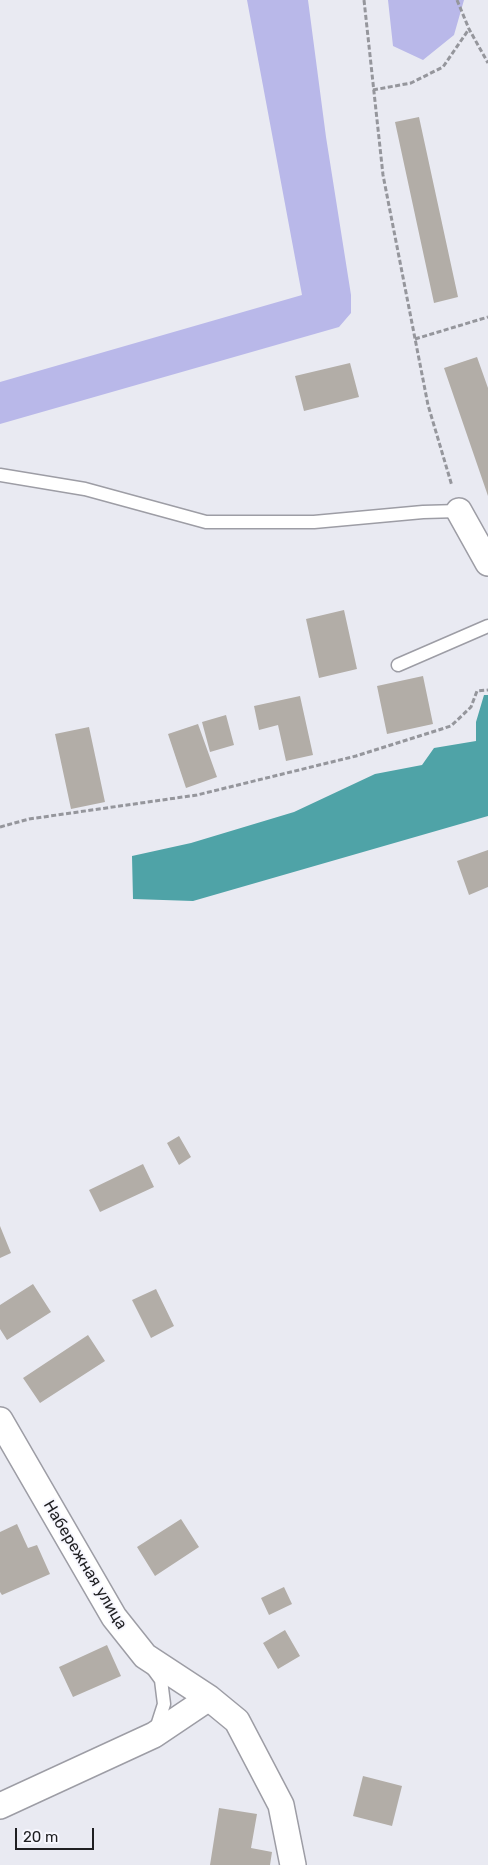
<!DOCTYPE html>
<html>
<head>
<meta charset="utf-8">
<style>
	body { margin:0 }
	#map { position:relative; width:488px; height:1865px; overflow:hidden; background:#e9eaf2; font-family:Rubik,sans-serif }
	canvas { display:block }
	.scale { position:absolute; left:15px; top:1828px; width:79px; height:22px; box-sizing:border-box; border:2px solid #1f1f22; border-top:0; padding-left:6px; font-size:15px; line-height:18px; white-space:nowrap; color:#1f1f22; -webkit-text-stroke:4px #f7f7fe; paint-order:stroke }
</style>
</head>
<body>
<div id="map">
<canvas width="488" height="1865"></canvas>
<div class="scale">20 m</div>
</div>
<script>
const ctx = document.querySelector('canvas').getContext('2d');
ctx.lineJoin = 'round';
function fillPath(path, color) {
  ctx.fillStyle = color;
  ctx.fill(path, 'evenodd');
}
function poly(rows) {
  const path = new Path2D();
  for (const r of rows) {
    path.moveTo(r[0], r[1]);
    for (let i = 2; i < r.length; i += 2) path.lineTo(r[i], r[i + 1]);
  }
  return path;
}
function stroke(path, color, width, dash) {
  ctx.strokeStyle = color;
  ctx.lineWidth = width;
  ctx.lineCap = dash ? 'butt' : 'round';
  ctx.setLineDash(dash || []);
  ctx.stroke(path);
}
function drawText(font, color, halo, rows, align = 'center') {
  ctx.font = font + ' Rubik,sans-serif';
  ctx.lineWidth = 4;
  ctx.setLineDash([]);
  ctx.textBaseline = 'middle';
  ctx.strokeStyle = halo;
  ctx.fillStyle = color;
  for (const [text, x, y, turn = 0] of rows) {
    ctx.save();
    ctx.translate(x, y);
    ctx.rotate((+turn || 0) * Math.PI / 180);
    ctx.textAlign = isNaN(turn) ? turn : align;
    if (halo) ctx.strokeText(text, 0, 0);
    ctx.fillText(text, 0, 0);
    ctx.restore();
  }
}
fillPath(poly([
	[247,0,308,0,326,137,351,295,351,313,339,327,0,424,0,382,302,295],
	[388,0,464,0,454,35,423,60,393,46]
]), '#b9b8e9');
fillPath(poly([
	[484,695,488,695,488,816,193,901,133,899,132,856,191,843,294,812,375,774,422,765,434,748,476,741,476,722]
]), '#4fa3a7');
fillPath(poly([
	[419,117,458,297,434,303,395,122],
	[477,357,488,388,488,496,444,368],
	[350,363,359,397,304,411,295,376],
	[344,610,357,669,319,678,306,619],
	[423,676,433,724,387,734,377,686],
	[300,696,313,755,286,761,278,725,259,730,254,706],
	[226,715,234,745,210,752,202,722],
	[198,724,217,777,186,788,168,734],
	[89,727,105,802,71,809,55,734],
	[488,850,488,887,469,895,457,861],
	[179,1136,191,1157,179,1165,167,1143],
	[143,1164,154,1187,100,1212,89,1190],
	[0,1226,11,1253,0,1258],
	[33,1284,51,1312,7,1340,0,1329,0,1305],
	[156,1289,174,1326,151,1338,132,1300],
	[88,1335,105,1361,40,1403,23,1378],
	[181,1519,199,1547,155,1576,137,1547],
	[17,1524,28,1548,37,1545,50,1574,2,1595,0,1592,0,1532],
	[284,1587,292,1604,269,1615,261,1598],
	[285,1630,300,1656,278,1669,263,1643],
	[107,1645,121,1676,73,1697,59,1667],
	[363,1776,402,1786,392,1826,353,1816],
	[219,1808,257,1814,251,1848,272,1852,270,1865,210,1865]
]), '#b2ada7');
const lane = poly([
	[0,475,85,489,206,522,314,522,423,512,459,511],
	[398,665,488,626],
	[153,1669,161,1680,164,1704,155,1732]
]);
const street = poly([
	[459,511,488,563],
	[0,1420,114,1617,145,1656,209,1698,237,1721,281,1805,293,1865],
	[0,1806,154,1735,209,1698]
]);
stroke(lane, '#9d9da5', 15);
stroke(street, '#9d9da5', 28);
stroke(poly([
	[364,0,383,175,428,405,452,486],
	[457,0,469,29,488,63],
	[373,90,411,83,443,67,469,29],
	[415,339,488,317],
	[0,827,29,819,197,795,356,756,451,726,471,707,477,691,488,690]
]), '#95969c', 3, [5, 2.5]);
stroke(lane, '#fff', 12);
stroke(street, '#fff', 25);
drawText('16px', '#1f1f22', '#f7f7fe', [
	["Набережная улица",85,1565,59]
]);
</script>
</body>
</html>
